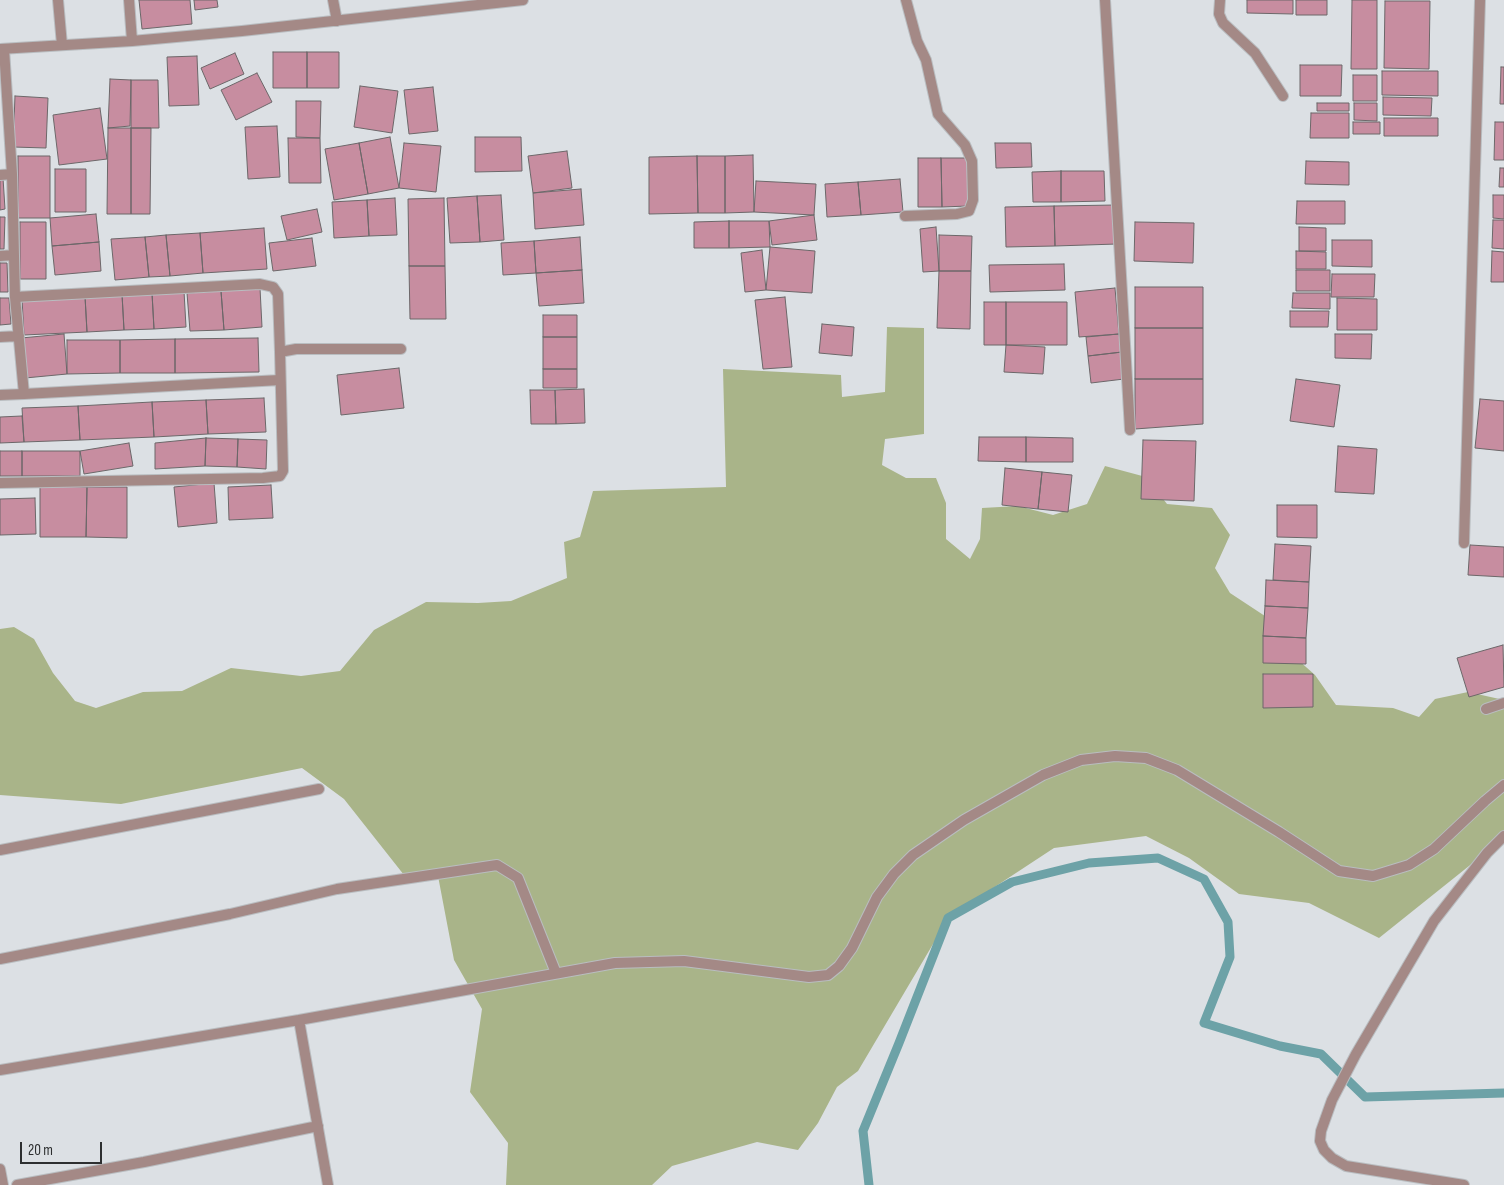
<!DOCTYPE html>
<html>
<head>
<meta charset="utf-8">
<style>
	body { margin:0 }
	#map { position:relative; width:1504px; height:1185px; overflow:hidden; background:#dce0e4; font-family:"Sofia Sans Condensed",sans-serif }
	canvas { display:block }
	.scale { position:absolute; left:20px; top:1142px; width:82px; height:22px; box-sizing:border-box; border:2px solid #2d2f30; border-top:0; padding-left:6px; font-size:15px; line-height:18px; white-space:nowrap; color:#2d2f30; -webkit-text-stroke:4px #dce0e4; paint-order:stroke }
</style>
</head>
<body>
<div id="map">
<canvas width="1504" height="1185"></canvas>
<div class="scale">20 m</div>
</div>
<script>
const ctx = document.querySelector('canvas').getContext('2d');
ctx.lineJoin = 'round';
function fillPath(path, color) {
  ctx.fillStyle = color;
  ctx.fill(path, 'evenodd');
}
function poly(rows) {
  const path = new Path2D();
  for (const r of rows) {
    path.moveTo(r[0], r[1]);
    for (let i = 2; i < r.length; i += 2) path.lineTo(r[i], r[i + 1]);
  }
  return path;
}
function stroke(path, color, width, dash) {
  ctx.strokeStyle = color;
  ctx.lineWidth = width;
  ctx.lineCap = dash ? 'butt' : 'round';
  ctx.setLineDash(dash || []);
  ctx.stroke(path);
}
fillPath(poly([
	[887,327,924,328,924,434,885,439,882,465,906,478,936,478,946,503,946,539,970,559,980,539,982,508,1018,506,1053,515,1087,504,1105,466,1146,477,1167,504,1212,508,1230,535,1215,568,1230,593,1271,620,1297,659,1315,675,1336,705,1393,708,1419,717,1435,699,1468,692,1504,700,1504,838,1379,938,1309,903,1239,894,1189,858,1146,836,1054,848,949,917,858,1071,837,1087,818,1123,798,1150,757,1142,672,1166,652,1185,506,1185,508,1143,470,1092,482,1009,454,960,438,876,404,875,344,799,302,768,121,804,0,795,0,629,14,627,34,639,53,673,75,701,96,708,143,692,182,691,231,668,301,676,340,671,374,630,426,602,478,603,511,601,567,578,564,542,580,537,593,491,726,487,723,369,841,375,842,397,885,392]
]), '#a9b489');
stroke(poly([
	[869,1185,863,1131,899,1043,948,918,1012,882,1089,863,1158,858,1204,879,1228,922,1230,957,1204,1023,1280,1046,1321,1054,1365,1097,1504,1093]
]), '#6da2a7', 9);
const building = poly([
	[139,0,190,0,192,24,142,29,139,0],
	[194,0,217,0,218,7,195,10,194,0],
	[1247,0,1293,0,1293,14,1247,13,1247,0],
	[1296,0,1327,0,1327,15,1296,15,1296,0],
	[1352,0,1377,0,1377,69,1351,69,1352,0],
	[1385,1,1430,1,1429,69,1384,68,1385,1],
	[273,52,307,52,307,88,273,88,273,52],
	[307,52,339,52,339,88,307,88,307,52],
	[235,53,244,74,210,89,201,68,235,53],
	[197,56,199,105,169,106,167,57,197,56],
	[1300,65,1342,65,1341,96,1300,96,1300,65],
	[1501,67,1504,67,1504,104,1500,104,1501,67],
	[1382,71,1438,71,1438,96,1382,95,1382,71],
	[257,73,272,102,236,120,221,90,257,73],
	[1353,75,1377,75,1377,101,1353,101,1353,75],
	[110,79,131,80,130,126,108,128,110,79],
	[131,80,158,80,159,128,131,128,131,80],
	[360,86,398,91,392,133,354,127,360,86],
	[433,87,438,131,409,134,404,90,433,87],
	[15,96,48,98,46,148,13,147,15,96],
	[1383,97,1432,98,1431,116,1383,115,1383,97],
	[296,101,321,101,320,138,296,137,296,101],
	[1317,103,1349,103,1349,111,1317,111,1317,103],
	[1354,103,1377,103,1377,121,1354,120,1354,103],
	[100,108,107,159,59,165,53,115,100,108],
	[1311,113,1349,113,1349,138,1310,138,1311,113],
	[1384,118,1438,118,1438,136,1384,136,1384,118],
	[1353,122,1380,122,1380,134,1353,134,1353,122],
	[1495,122,1504,122,1504,160,1494,160,1495,122],
	[277,126,280,177,248,179,245,127,277,126],
	[108,128,131,128,131,214,107,214,108,128],
	[131,128,151,128,150,214,131,214,131,128],
	[390,137,399,188,368,194,359,143,390,137],
	[475,137,521,137,522,171,475,172,475,137],
	[288,138,320,138,321,183,289,183,288,138],
	[359,143,368,194,334,200,325,149,359,143],
	[404,143,441,146,436,192,399,188,404,143],
	[995,143,1031,143,1032,167,996,168,995,143],
	[567,151,572,188,533,193,528,156,567,151],
	[753,155,754,212,725,213,725,156,753,155],
	[18,156,50,156,50,218,18,218,18,156],
	[697,156,725,156,725,213,698,213,697,156],
	[697,156,698,213,649,214,649,157,697,156],
	[918,158,941,158,942,207,918,207,918,158],
	[941,158,968,158,968,206,942,207,941,158],
	[1306,161,1349,162,1349,185,1305,184,1306,161],
	[1500,168,1504,168,1504,187,1499,187,1500,168],
	[55,169,86,169,86,212,55,212,55,169],
	[1061,171,1104,171,1105,201,1061,202,1061,171],
	[1061,171,1061,202,1033,202,1032,172,1061,171],
	[0,178,3,178,5,209,0,210,0,178],
	[900,179,903,212,861,215,858,182,900,179],
	[756,181,816,184,814,215,754,212,756,181],
	[858,182,861,215,827,217,825,184,858,182],
	[581,189,584,225,535,229,533,193,581,189],
	[501,195,504,240,480,242,477,196,501,195],
	[1493,195,1504,195,1504,219,1493,218,1493,195],
	[477,196,480,242,450,243,447,198,477,196],
	[395,198,397,235,369,236,367,200,395,198],
	[444,198,445,266,409,266,408,199,444,198],
	[367,200,369,236,334,238,332,202,367,200],
	[1297,201,1345,201,1345,224,1296,224,1297,201],
	[1116,205,1117,244,1055,246,1054,206,1116,205],
	[1054,206,1055,246,1006,247,1005,207,1054,206],
	[317,209,322,232,287,240,281,216,317,209],
	[96,214,99,242,52,246,50,218,96,214],
	[814,215,817,240,772,245,769,221,814,215],
	[0,217,5,217,4,249,0,249,0,217],
	[1493,220,1504,220,1504,249,1492,248,1493,220],
	[729,221,729,248,694,248,694,222,729,221],
	[729,221,769,221,770,247,729,248,729,221],
	[20,222,46,222,46,279,20,279,20,222],
	[1135,222,1194,223,1193,263,1134,261,1135,222],
	[936,227,939,271,923,272,920,229,936,227],
	[1299,227,1326,228,1326,251,1299,251,1299,227],
	[264,228,267,269,203,273,200,233,264,228],
	[200,233,203,273,170,276,166,235,200,233],
	[166,235,170,276,149,277,145,237,166,235],
	[939,235,972,236,971,271,939,271,939,235],
	[145,237,149,277,115,280,111,239,145,237],
	[580,237,582,270,536,273,534,241,580,237],
	[312,238,316,266,273,271,269,243,312,238],
	[1332,240,1372,240,1372,267,1332,266,1332,240],
	[534,241,536,273,503,275,501,243,534,241],
	[99,242,101,271,55,275,52,246,99,242],
	[770,247,815,251,812,293,766,290,770,247],
	[762,250,766,290,745,292,741,253,762,250],
	[1296,251,1326,252,1326,269,1296,269,1296,251],
	[1492,251,1504,252,1504,282,1491,282,1492,251],
	[0,263,7,263,8,292,0,292,0,263],
	[1064,264,1065,290,990,292,989,265,1064,264],
	[409,266,445,266,446,319,410,319,409,266],
	[582,270,584,303,539,306,536,273,582,270],
	[1296,270,1330,270,1330,291,1296,291,1296,270],
	[939,271,971,271,970,329,937,328,939,271],
	[1332,274,1375,274,1374,297,1331,297,1332,274],
	[1135,287,1203,287,1203,328,1135,328,1135,287],
	[260,288,262,327,224,330,221,291,260,288],
	[1115,288,1119,334,1079,337,1075,292,1115,288],
	[184,291,186,327,154,329,152,293,184,291],
	[221,291,224,330,190,331,187,293,221,291],
	[152,293,154,329,124,330,122,294,152,293],
	[1293,293,1330,293,1330,309,1292,308,1293,293],
	[122,294,124,330,87,332,85,296,122,294],
	[85,296,87,332,24,335,22,299,85,296],
	[785,297,792,367,763,369,755,300,785,297],
	[0,298,9,298,11,324,0,325,0,298],
	[1337,298,1377,299,1377,330,1337,330,1337,298],
	[984,302,1006,302,1006,345,984,345,984,302],
	[1006,302,1067,302,1067,345,1006,345,1006,302],
	[1290,311,1329,311,1328,327,1290,327,1290,311],
	[543,315,577,315,577,337,543,337,543,315],
	[822,324,854,327,852,356,819,353,822,324],
	[1135,328,1203,328,1203,379,1135,379,1135,328],
	[64,334,67,374,25,378,21,338,64,334],
	[1119,334,1122,352,1088,356,1086,337,1119,334],
	[1335,334,1372,334,1371,359,1335,358,1335,334],
	[543,337,577,337,577,369,543,369,543,337],
	[258,338,259,372,175,373,175,339,258,338],
	[175,339,175,373,120,373,120,340,175,339],
	[67,340,120,340,120,373,67,374,67,340],
	[1006,345,1045,347,1043,374,1004,372,1006,345],
	[1122,352,1124,379,1091,383,1088,356,1122,352],
	[399,368,404,408,341,415,337,375,399,368],
	[543,369,577,369,577,388,543,388,543,369],
	[1135,379,1203,379,1203,424,1135,429,1135,379],
	[1296,379,1340,385,1334,427,1290,421,1296,379],
	[584,389,585,423,556,424,555,390,584,389],
	[530,390,555,390,556,424,531,424,530,390],
	[264,398,266,432,208,434,206,400,264,398],
	[1480,399,1504,401,1504,451,1475,448,1480,399],
	[206,400,208,434,154,437,152,402,206,400],
	[152,402,154,437,80,440,78,406,152,402],
	[78,406,80,440,24,442,22,408,78,406],
	[22,416,24,442,0,443,0,417,22,416],
	[979,437,1026,437,1026,462,978,461,979,437],
	[1026,437,1073,438,1073,462,1026,462,1026,437],
	[206,438,205,466,155,469,155,443,206,438],
	[206,438,238,439,237,467,205,466,206,438],
	[238,439,267,440,266,469,237,467,238,439],
	[1143,440,1196,441,1194,501,1141,499,1143,440],
	[129,443,133,466,84,474,80,451,129,443],
	[1338,446,1377,449,1374,494,1335,492,1338,446],
	[0,451,22,451,22,476,0,476,0,451],
	[22,451,80,451,80,476,22,476,22,451],
	[1005,468,1042,472,1038,509,1002,505,1005,468],
	[1042,472,1072,475,1068,512,1038,509,1042,472],
	[214,483,217,523,178,527,174,487,214,483],
	[271,485,273,518,229,520,228,487,271,485],
	[40,486,87,487,86,537,40,537,40,486],
	[87,487,127,487,127,538,86,537,87,487],
	[35,498,36,534,0,535,0,499,35,498],
	[1277,505,1317,505,1317,538,1277,537,1277,505],
	[1275,544,1311,546,1309,582,1273,580,1275,544],
	[1470,545,1504,547,1504,577,1468,575,1470,545],
	[1266,580,1309,582,1308,608,1265,606,1266,580],
	[1265,606,1308,608,1306,638,1263,636,1265,606],
	[1263,636,1306,638,1306,664,1263,663,1263,636],
	[1503,645,1504,687,1469,697,1457,658,1503,645],
	[1263,674,1313,674,1313,707,1263,708,1263,674]
]);
fillPath(building, '#c78da0');
stroke(building, '#6c6769', 1);
const street = poly([
	[58,0,62,45],
	[129,0,132,41],
	[333,0,337,21],
	[1105,0,1130,430],
	[1220,0,1219,14,1223,23,1255,53,1283,96],
	[0,49,132,41,242,31,523,0],
	[4,49,12,174,15,297,24,394,280,380],
	[0,175,12,174],
	[905,216,957,214,969,211,973,200,972,161,965,145,938,114,926,60,917,41,906,0],
	[0,256,14,255],
	[0,337,19,336],
	[280,352,296,349,401,349],
	[0,395,24,394],
	[0,483,263,478,280,476,283,471,280,352,278,294,273,287,260,284,15,297],
	[1464,543,1480,0],
	[1486,709,1504,703],
	[0,850,319,789],
	[0,959,230,914,337,889,497,865,518,878,556,973],
	[299,1020,328,1185],
	[0,1070,299,1020,615,963,684,961,809,977,828,975,839,966,852,948,877,897,894,874,913,855,964,820,1043,775,1081,760,1115,756,1146,758,1177,770,1279,832,1339,871,1373,876,1409,865,1434,849,1485,801,1504,785],
	[0,1169,3,1185],
	[17,1185,144,1162,318,1126],
	[1464,1185,1346,1166,1332,1158,1324,1150,1320,1141,1321,1131,1332,1100,1356,1054,1434,921,1487,853,1504,836]
]);
stroke(street, '#b9bdc0', 12);
stroke(street, '#a48986', 10);
</script>
</body>
</html>
